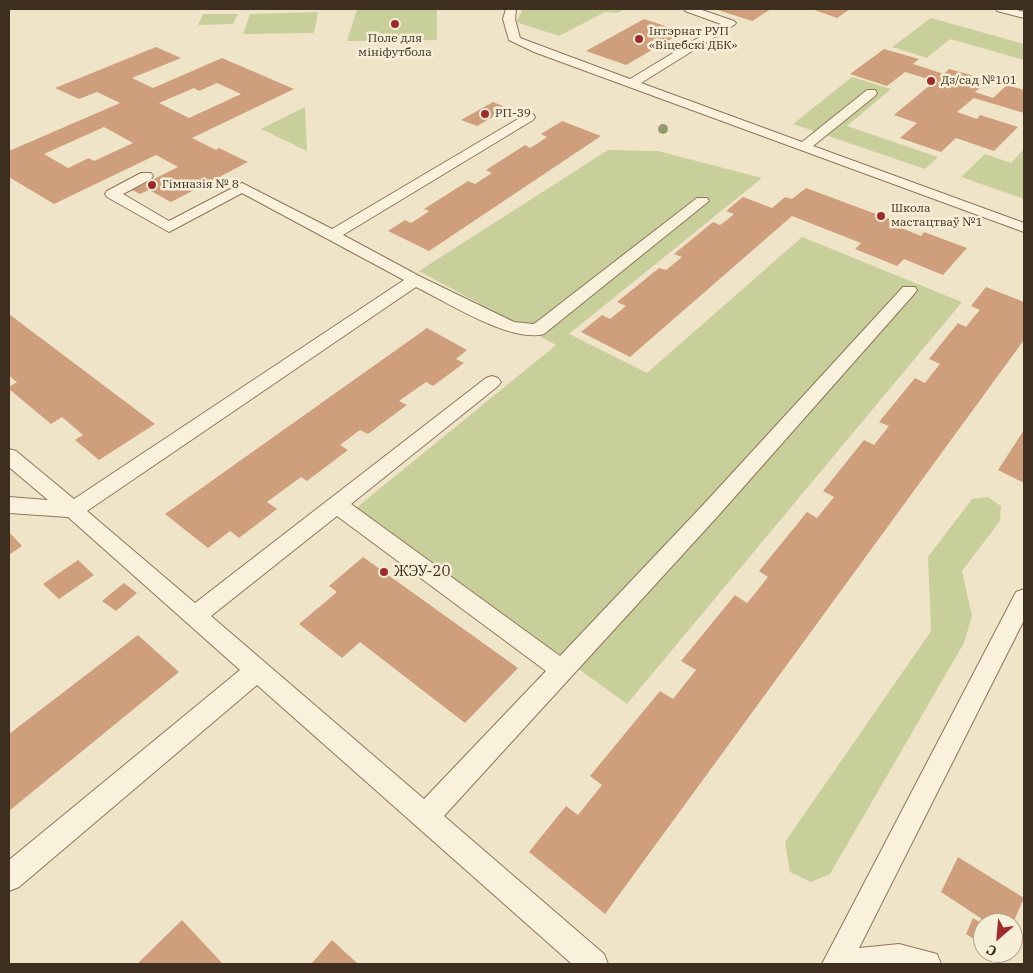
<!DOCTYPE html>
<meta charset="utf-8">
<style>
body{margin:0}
#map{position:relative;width:1033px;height:973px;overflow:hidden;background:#f0e4c8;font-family:"IBM Plex Serif",serif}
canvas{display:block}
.frame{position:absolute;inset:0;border:10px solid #3d2e20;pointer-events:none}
.north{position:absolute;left:973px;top:913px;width:50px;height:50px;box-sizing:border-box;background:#f7eed8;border:1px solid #ada18e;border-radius:50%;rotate:207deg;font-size:14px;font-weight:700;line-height:20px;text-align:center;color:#3d2e20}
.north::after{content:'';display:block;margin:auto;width:18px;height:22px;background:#9e2a2b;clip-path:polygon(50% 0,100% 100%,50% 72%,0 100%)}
</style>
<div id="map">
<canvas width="1033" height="973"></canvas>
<div class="frame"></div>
<div class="north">С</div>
</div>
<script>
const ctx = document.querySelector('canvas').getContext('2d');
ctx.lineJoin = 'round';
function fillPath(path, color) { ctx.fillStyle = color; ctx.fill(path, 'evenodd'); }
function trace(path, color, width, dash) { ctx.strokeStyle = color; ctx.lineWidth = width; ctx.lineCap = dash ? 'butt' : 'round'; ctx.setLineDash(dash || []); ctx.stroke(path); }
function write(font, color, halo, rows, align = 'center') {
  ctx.font = font + ' "IBM Plex Serif",serif'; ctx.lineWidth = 5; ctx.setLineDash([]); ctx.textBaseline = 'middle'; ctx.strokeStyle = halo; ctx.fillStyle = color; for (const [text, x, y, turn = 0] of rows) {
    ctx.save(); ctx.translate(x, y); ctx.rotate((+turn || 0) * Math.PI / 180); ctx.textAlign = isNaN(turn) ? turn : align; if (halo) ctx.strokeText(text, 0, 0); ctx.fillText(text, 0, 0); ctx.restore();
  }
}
fillPath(new Path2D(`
 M357 9H437V40L347 41Z
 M523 9H625L617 13 605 12 559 36 516 22Z
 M318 12 314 33 243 34 250 14Z
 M203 14H238L233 24 198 25Z
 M931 18 1024 44V60L950 39 927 58 892 47Z
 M852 77 891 89 847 126 938 157 925 169 793 124Z
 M305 107 307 151 261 129Z
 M1024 149V199L961 177 985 154 1011 163Z
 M608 150 658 151 762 178 569 334 647 373 802 237 962 302 627 704 356 508 556 345 419 271Z
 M988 497 1001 506 1000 521 962 571 972 616 964 643 830 874 811 882 790 872 785 842 931 631 928 557 972 499Z`), '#c9cf9b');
fillPath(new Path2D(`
 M715 9H771L752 21Z
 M812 9H850L837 18Z
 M644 19 683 32 626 65 586 51Z
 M156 47 181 58 132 78 153 88 222 58 294 89 192 138 216 150 219 148 248 162 171 202 149 190 140 194 132 190 178 167 156 155 54 204 9 177V151L120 103 97 92 79 99 55 88ZM217 83 241 94 189 118 159 103 194 88 199 91ZM104 127 133 143 94 161 89 158 68 168 44 154Z
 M884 49 919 59 913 64 944 74 949 69 989 80 975 92 993 98 1007 85 1024 90V113L974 98 957 112 977 119 980 115 1018 127 994 151 956 138 941 152 900 138 917 123 894 115 935 81 905 72 887 86 850 74Z
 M493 102 508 108 477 126 461 120Z
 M562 121 601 136 429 251 388 231 405 220 411 223 419 218 429 211 424 209 468 181 475 184 492 173 486 170 525 145 530 148 538 143 547 137 541 134Z
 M806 188 892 220 889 223 921 236 924 232 967 248 943 275 904 259 897 266 855 249 861 243 792 216 630 357 581 332 602 315 610 319 626 306 617 302 659 268 666 270 682 257 674 254 713 222 720 225 727 220 734 214 726 211 743 197 772 208 785 197 792 199Z
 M986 287 1024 302V340L605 914 529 852 566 806 578 815 602 785 590 776 660 691 673 699 684 685 696 670 681 661 735 595 747 603 757 591 768 577 759 571 807 512 817 518 834 497 823 491 864 440 874 445 889 426 879 422 915 378 925 383 932 374 940 364 929 359 958 323 966 327 973 318 980 310 971 306Z
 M9 314 155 424 99 460 75 440 83 435 62 417 51 424 9 389V387L17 382 9 376Z
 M427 328 467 350 456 359 464 363 433 386 426 382 399 401 407 405 368 434 360 430 340 445 348 450 307 481 301 477 267 502 277 509 239 538 230 531 208 548 165 514Z
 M1024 430V483L998 470Z
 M9 532 22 546 9 555Z
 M363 557 518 668 465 723 360 642 342 658 299 624 337 592 329 586Z
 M78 560 94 575 59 599 43 584Z
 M124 583 137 593 116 611 102 601Z
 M138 635 179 672 9 811V734Z
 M958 857 1024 898 1013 923H988L941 892Z
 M973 918 983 924V945L966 934Z
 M182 920 223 964H137Z
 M332 940 358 964H311Z`), '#cf9f7d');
const service = new Path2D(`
 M506 9H516L515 19 520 38 630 79 721 24 685 11 684 9H699L734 21 736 23 734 25 641 83 802 142 867 90H875L877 93 875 96 813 146 1024 223V232L534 52 509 40 503 19Z
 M996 9H1013L1024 12V18L997 11Z
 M528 113 533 114 535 117 533 120 343 235 421 277 514 322 534 324 697 198H707L709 201 544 334C510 343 447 302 416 287L87 511 195 603 486 378 492 376 498 378 501 382 498 386 351 504 560 656 703 505 903 287H915L917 290 915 293 717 517 444 816 604 954 608 964H572L257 685 19 887 9 891V860L240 670 68 517 9 513V497L48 500 9 467V449L16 451 74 499 404 280 242 193 169 232 107 197 105 194 107 191 141 173H151L153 176 151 179 123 194 169 221 242 183 332 229ZM337 516 546 671 424 799 211 616Z
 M1024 589V620L859 948 899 944 937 954 941 964H822L1016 592Z`);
trace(service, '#8d765c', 2);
fillPath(service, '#faf1dc');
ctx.fillStyle = '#96986f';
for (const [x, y] of [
 [663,129]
]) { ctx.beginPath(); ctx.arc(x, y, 5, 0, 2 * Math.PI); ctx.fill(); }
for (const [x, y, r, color] of [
 [395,24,5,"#9e2a2b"],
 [639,39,5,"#9e2a2b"],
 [931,81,5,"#9e2a2b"],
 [485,114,5,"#9e2a2b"],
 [152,185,5,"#9e2a2b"],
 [881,216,5,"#9e2a2b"],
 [384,572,5,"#9e2a2b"]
]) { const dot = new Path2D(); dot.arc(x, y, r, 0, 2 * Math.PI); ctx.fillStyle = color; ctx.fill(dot); trace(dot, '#f7eed8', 2); }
write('12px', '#3d2e20', '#f7eed8', [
 ["Інтэрнат РУП",649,32],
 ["«Віцебскі ДБК»",649,46],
 ["Поле для",395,39,"center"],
 ["мініфутбола",395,53,"center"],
 ["Дз/сад №101",941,81],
 ["РП-39",495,114],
 ["Гімназія № 8",162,185],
 ["Школа",891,209],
 ["мастацтваў №1",891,223]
], 'left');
write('15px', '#3d2e20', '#f7eed8', [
 ["ЖЭУ-20",394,572]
], 'left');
</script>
